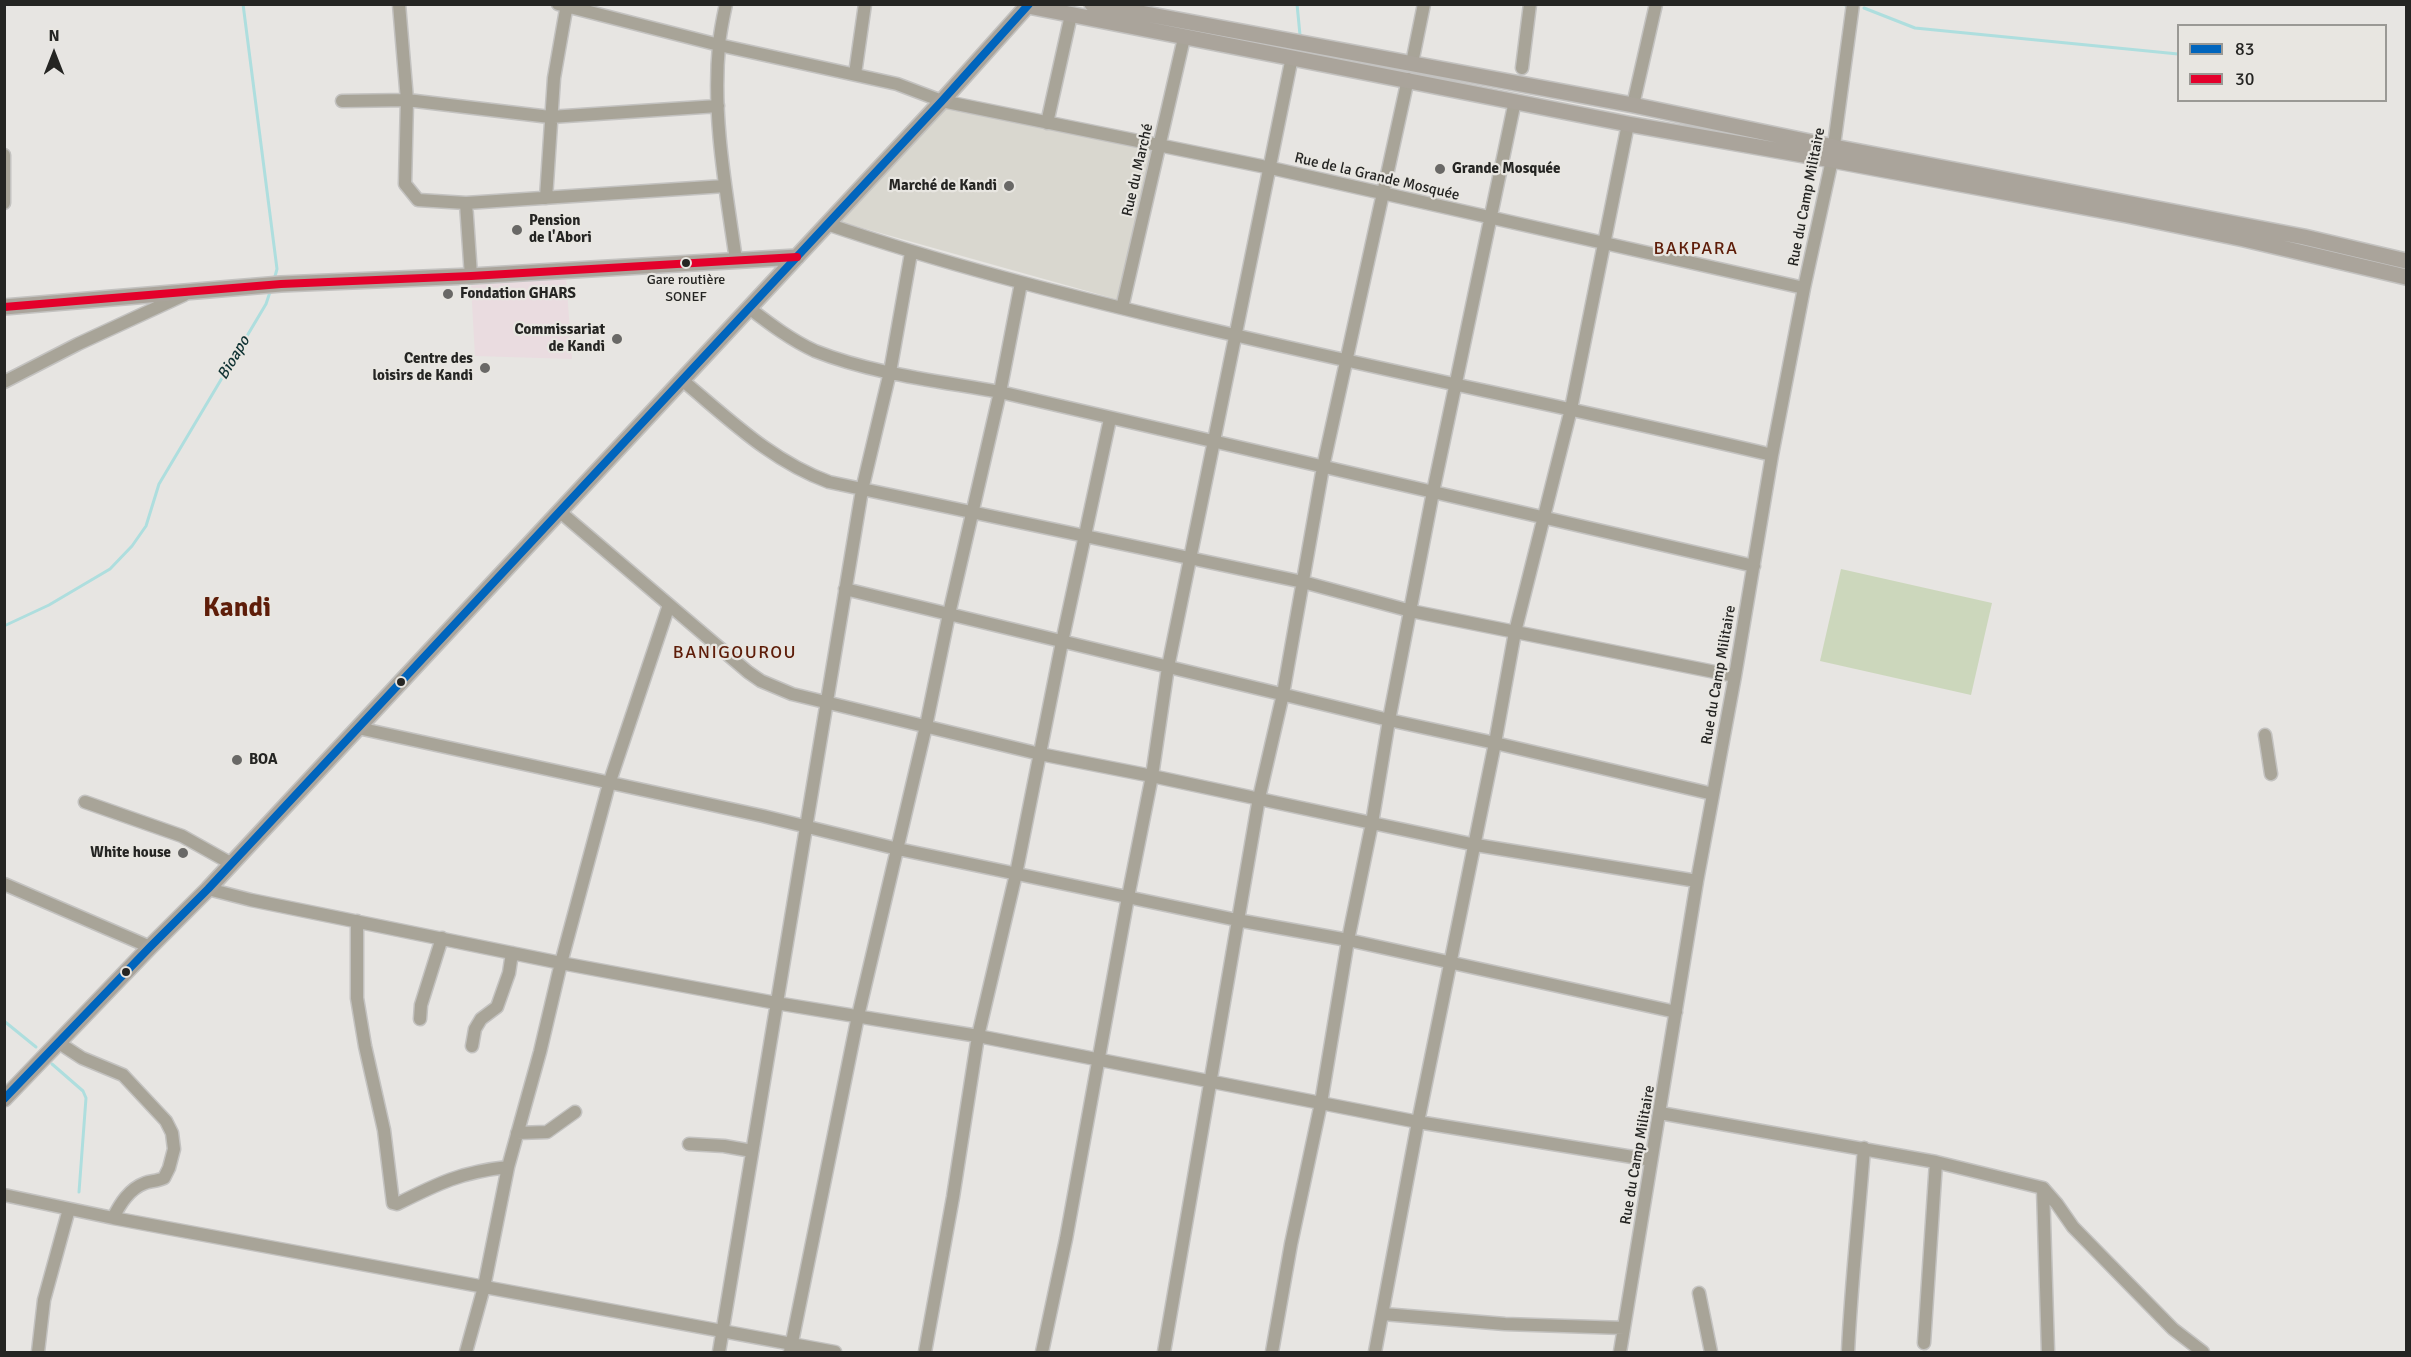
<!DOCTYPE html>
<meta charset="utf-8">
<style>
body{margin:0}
#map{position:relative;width:2411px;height:1357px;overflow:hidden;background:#e7e5e2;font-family:Signika,sans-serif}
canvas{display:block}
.frame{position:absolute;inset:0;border:6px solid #252523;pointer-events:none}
.legend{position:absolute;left:2177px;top:24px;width:210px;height:78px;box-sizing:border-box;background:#e8e6e1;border:2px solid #9a9995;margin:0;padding:8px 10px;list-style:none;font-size:18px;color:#252523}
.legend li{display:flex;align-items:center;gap:12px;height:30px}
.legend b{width:30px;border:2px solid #9a9995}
.north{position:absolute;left:24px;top:24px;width:60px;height:60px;-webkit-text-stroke:4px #e8e6e1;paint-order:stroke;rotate:0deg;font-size:16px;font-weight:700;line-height:24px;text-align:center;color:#252523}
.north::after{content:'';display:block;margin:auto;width:21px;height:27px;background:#252523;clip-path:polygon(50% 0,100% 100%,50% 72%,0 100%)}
</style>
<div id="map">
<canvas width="2411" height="1357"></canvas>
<div class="frame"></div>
<ul class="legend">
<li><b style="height:8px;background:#0065bd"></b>83</li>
<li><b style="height:8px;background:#e4002b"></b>30</li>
</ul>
<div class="north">N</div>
</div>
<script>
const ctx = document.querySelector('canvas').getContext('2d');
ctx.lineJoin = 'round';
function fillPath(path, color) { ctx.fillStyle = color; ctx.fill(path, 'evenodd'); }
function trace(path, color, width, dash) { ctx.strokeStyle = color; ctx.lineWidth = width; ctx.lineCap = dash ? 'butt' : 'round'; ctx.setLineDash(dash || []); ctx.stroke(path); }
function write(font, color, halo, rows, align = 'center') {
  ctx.font = font + ' Signika,sans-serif'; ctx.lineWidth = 4.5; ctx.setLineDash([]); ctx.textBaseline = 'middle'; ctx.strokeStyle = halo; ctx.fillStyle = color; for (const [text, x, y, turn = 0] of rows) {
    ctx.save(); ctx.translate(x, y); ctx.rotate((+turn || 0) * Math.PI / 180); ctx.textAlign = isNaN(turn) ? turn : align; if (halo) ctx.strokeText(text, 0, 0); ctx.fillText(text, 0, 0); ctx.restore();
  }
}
fillPath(new Path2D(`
 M945 107 1152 150 1119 300 841 222Z`), '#d9d7cf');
fillPath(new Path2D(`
 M566 277 572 359 475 356 471 285Z`), '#eadce0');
fillPath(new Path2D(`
 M1841 569 1992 603 1971 695 1820 661Z`), '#ccd7bc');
trace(new Path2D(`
 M243 4 277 269 274 280
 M1297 4 1300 35
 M1702 4H1780
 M1845 4V5
 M1864 8 1915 28 2178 54
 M4 626 49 605 110 569 132 546 146 526 159 484 266 304 271 289
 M4 1021 36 1047
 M52 1064 83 1091 86 1098 79 1192`), '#aedede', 3);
const minor = new Path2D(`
 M399 4 407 100 405 184 418 200 466 203 725 186
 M558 4 719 45 897 84 942 101 1271 168 1804 288
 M726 4C723 18 720 32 719 45 712 117 726 190 736 260
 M1412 63 1424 4
 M1522 68 1530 4
 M855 74 865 4
 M342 101 407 100 550 117 718 106
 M1633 105 1656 4
 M1047 123 1071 15
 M4 155V203
 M546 198 554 78 567 4
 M466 203 471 276
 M827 224C941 263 1058 293 1175 321 1374 369 1573 408 1772 455
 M749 308C770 324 791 340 815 351 873 374 939 381 1000 392L1754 566
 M1122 308 1184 38
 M682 380C729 419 771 461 829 482L1303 582 1411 611 1735 676
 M4 382 78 344 184 295
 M559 511 748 672 761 681 792 694 1040 754 1152 776 1372 823 1476 845 1697 881
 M845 589 1389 720 1495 743 1713 794
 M358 728 763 816 898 849 1237 920 1348 940 1676 1012
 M2265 735 2271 774
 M85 802 182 836 232 864
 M4 884 150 947
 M208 889 251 900 561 963 776 1003 978 1036 1418 1122 1651 1160
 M357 921V998L365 1046 384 1130 393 1203 397 1204C439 1183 461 1172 508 1167
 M420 1019 421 1005 442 938
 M59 1043 82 1058 123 1075 166 1121 172 1133 174 1149 169 1168 164 1178C158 1181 151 1181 145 1183 129 1189 120 1204 113 1218
 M472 1046 475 1029 481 1019 497 1007 509 973 512 953
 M1660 1113 1936 1162 2043 1188 2048 1352
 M517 1133 547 1132 575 1112
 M689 1144 724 1146 752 1151
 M2043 1188 2057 1204 2073 1227 2173 1329 2203 1352
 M4 1195 113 1218 835 1352
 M1699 1293 1711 1352
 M1383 1314 1505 1324 1624 1328
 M1924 1343 1936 1162
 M38 1352 44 1300 69 1209
 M466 1352 484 1287 508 1167 540 1052 561 963 609 784 669 605
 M719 1352 862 490 890 372 911 253
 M790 1352 858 1016 926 726 949 614 1000 392 1021 283
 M925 1352 953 1197 978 1036 1016 874 1062 642 1110 419
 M1042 1352 1066 1239 1128 897 1152 776 1168 667 1292 57
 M1164 1352 1259 798 1283 694 1323 467 1408 79
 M1272 1352 1291 1244 1321 1103 1348 940 1372 823 1389 720 1433 492 1515 101
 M1375 1352 1418 1122 1495 743 1515 632 1571 409 1628 124
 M1620 1352 1697 881 1735 676 1772 455 1804 288 1832 160 1853 4
 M1848 1352C1851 1284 1859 1216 1864 1148`);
const major = new Path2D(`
 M1092 4 1633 105 1834 147 2304 237 2406 261
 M1028 6 1628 124 1832 160 2127 215 2244 239 2406 277
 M4 307 281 284 471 276 797 257
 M4 1099 150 947 208 889 942 101 1029 4`);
trace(minor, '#c3c2c0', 15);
trace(major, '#c3c2c0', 18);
trace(minor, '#a8a498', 12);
trace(major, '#aaa49b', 15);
trace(new Path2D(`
 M4 1099 150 947 208 889 942 101 1029 4`), '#0065bd', 8);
trace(new Path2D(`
 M4 307 281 284 471 276 797 257`), '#e4002b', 8);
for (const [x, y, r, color] of [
 [1440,169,6,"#696866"],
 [1009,186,6,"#696866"],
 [517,230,6,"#696866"],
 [686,263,5,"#252523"],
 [448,294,6,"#696866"],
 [617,339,6,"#696866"],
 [485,368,6,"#696866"],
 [401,682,5,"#252523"],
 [237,760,6,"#696866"],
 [183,853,6,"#696866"],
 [126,972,5,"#252523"]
]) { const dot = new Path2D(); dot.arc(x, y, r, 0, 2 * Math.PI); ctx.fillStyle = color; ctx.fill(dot); trace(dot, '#e8e6e1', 2); }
write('14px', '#252523', '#e8e6e1', [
 ["Gare routière",686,280],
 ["SONEF",686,297]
]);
write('bold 15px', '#252523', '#e8e6e1', [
 ["Grande Mosquée",1452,169],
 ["Marché de Kandi",997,186,"right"],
 ["Pension",529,221],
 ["de l'Abori",529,238],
 ["Fondation GHARS",460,294],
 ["Commissariat",605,330,"right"],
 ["de Kandi",605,347,"right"],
 ["Centre des",473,359,"right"],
 ["loisirs de Kandi",473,376,"right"],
 ["BOA",249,760],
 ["White house",171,853,"right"]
], 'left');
write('15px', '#252523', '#e8e6e1', [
 ["Rue du Marché",1138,170,-77],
 ["Rue de la Grande Mosquée",1377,177,13],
 ["Rue du Camp Militaire",1807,197,-79],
 ["Rue du Camp Militaire",1719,675,-80],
 ["Rue du Camp Militaire",1638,1155,-80]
]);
write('italic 16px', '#0e3132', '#e8e6e1', [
 ["Bioapo",234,358,-59]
]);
ctx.letterSpacing = '1.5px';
write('18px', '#5e1d09', '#e8e6e1', [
 ["BAKPARA",1696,249],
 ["BANIGOUROU",735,653]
]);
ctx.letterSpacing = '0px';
write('bold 27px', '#5e1d09', '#e8e6e1', [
 ["Kandi",237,609]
]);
</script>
